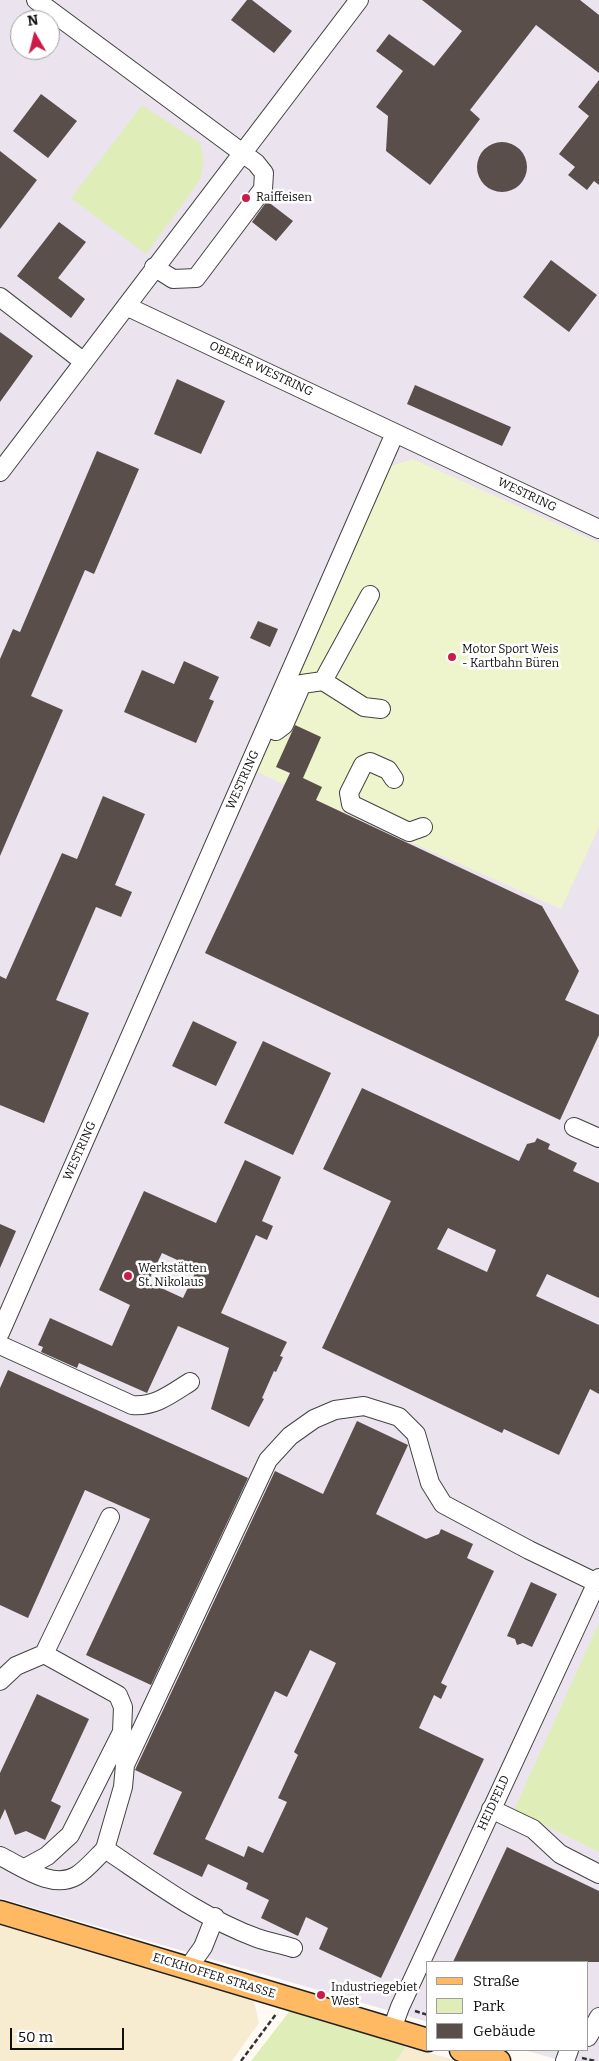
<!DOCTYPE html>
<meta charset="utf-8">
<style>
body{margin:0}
#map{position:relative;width:599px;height:2061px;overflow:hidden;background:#fffaf3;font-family:Bitter,serif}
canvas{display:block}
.legend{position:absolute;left:426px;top:1961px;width:162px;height:90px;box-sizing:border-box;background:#fff;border:1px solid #9f9f9f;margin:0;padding:6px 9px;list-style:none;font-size:15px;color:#101010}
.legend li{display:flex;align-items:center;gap:10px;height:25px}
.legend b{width:25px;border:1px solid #9f9f9f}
.north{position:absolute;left:10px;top:10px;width:50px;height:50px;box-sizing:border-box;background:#fff;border:1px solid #9f9f9f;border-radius:50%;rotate:352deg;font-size:14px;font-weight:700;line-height:20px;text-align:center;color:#101010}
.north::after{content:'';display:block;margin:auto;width:18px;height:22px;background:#cd1b48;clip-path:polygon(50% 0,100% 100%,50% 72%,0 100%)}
.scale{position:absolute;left:10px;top:2028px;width:114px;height:22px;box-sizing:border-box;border:2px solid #101010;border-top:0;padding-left:6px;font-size:15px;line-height:18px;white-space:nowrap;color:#101010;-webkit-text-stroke:4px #fff;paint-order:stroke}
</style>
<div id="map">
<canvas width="599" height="2061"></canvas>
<ul class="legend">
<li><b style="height:6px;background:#ffb963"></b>Straße</li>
<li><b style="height:14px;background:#dfeeb8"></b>Park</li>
<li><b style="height:14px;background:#5a4e4b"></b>Gebäude</li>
</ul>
<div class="north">N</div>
<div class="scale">50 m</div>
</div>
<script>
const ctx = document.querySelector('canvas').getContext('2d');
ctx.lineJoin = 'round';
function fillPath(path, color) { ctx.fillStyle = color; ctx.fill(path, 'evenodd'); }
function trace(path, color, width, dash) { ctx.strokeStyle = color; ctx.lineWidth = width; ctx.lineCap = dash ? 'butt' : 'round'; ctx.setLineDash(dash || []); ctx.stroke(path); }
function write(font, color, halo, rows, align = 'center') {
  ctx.font = font + ' Bitter,serif'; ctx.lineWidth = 5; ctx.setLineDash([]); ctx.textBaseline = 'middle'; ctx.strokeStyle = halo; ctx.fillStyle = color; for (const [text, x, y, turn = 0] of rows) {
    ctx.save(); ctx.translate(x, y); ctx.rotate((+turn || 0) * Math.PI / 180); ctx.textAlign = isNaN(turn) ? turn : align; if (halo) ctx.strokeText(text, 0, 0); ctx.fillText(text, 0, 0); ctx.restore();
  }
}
fillPath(new Path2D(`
 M0 0H599V2061H563L524 2050H588V1962H428V2022L0 1898ZM20 20H50V50H20Z`), '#ebe4ef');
fillPath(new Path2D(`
 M0 1925 254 2001 259 2023 232 2061H0Z
 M406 2047 459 2061H396Z`), '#f8ecd0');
fillPath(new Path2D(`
 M142 105 200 143C204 158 205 168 198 183L146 254 71 198Z
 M599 1623V1852L514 1810Z
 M297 2010 406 2047 396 2061H251L289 2012Z`), '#dfeeb8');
fillPath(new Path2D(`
 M413 459 599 543V827L561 909 316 800 254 770 391 466Z`), '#eef4cb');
fillPath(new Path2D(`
 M247 0H252L292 31 274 53 231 20Z
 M422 0H580L599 15V73L536 25 470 110 480 119 430 185 386 151 388 116 376 107 403 71 376 51 389 34 434 66 462 31Z
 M599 80V185L594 181 587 190 568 175 575 167 559 154 589 116 578 107Z
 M41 94 77 121 48 158 13 131Z
 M477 167a25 25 0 1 1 50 0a25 25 0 1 1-50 0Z
 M0 151 37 180 0 229Z
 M267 201 293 221 276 241 252 222Z
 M59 222 86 242 58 278 85 299 71 318 17 276Z
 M551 260 597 295 569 332 523 297Z
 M0 332 33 356 0 402Z
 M177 379 225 401 201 454 154 434Z
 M415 385 511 427 502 446 407 404Z
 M97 451 139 469 94 574 85 570 31 696 63 710 0 856V659L13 629 20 632Z
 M258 621 278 629 270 647 250 638Z
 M184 661 219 677 209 699 214 701 196 743 124 712 142 670 174 684Z
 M295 725 321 737 303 778 322 787 316 800 542 906 579 971 565 1000 599 1015V1035L560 1120 205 953 290 773 276 767Z
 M103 796 145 814 115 885 132 892 121 917 96 907 56 1000 89 1013 44 1123 0 1105V976L6 979 62 853 77 859Z
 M193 1021 237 1042 216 1086 172 1066Z
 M263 1041 331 1073 293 1155 224 1123Z
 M362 1088 519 1161 527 1144 535 1142 537 1138 550 1144 548 1149 577 1163 573 1171 599 1183V1298L547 1274 536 1296 599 1325V1394L590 1389 559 1455 504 1429 502 1433 322 1348 391 1201 323 1169ZM448 1228 496 1250 487 1272 437 1249Z
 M245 1160 281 1177 262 1221 273 1226 267 1240 256 1235 221 1313 287 1342 280 1356 283 1357 276 1372 274 1371 262 1398 264 1399 249 1427 211 1409 229 1348 178 1326 147 1393 79 1363 77 1368 41 1352 43 1347 38 1345 50 1318 112 1346 130 1305 99 1290 144 1191 216 1223ZM162 1253 197 1269 183 1298 148 1282Z
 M0 1224 16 1231 0 1268Z
 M8 1370 248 1478 151 1685 86 1655 150 1519 85 1490 28 1618 0 1605V1388Z
 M357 1421 408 1445 376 1514 426 1539 439 1534 441 1529 473 1544 467 1558 494 1571 441 1683 447 1686 441 1699 434 1695 419 1728 484 1759 381 1978 319 1949 328 1928 306 1917 298 1936 261 1918 269 1900 246 1889 248 1883 208 1864 202 1877 153 1854 182 1792 135 1770 275 1471 323 1494ZM310 1650 336 1663 294 1752 298 1755 278 1798 287 1802 263 1853 248 1846 244 1857 205 1839 275 1691 287 1697Z
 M531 1582 557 1594 532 1647 523 1643 517 1645 515 1639 507 1636Z
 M37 1694 89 1719 51 1801 61 1806 45 1840 26 1831 15 1835 5 1809 0 1820V1773Z
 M507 1847 599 1891V1962H453Z`), '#5a4e4b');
const minor = new Path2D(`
 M36 0 256 163 264 173 263 189 196 278 173 279 154 267
 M0 297 84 362
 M126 306 395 433
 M0 472 359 0
 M323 681 370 595
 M267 727 276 731 284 725 302 684 323 681 364 707 381 709
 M394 779 388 770 370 762 363 765 349 793 351 804 409 832 423 827
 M574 1127 599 1138
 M0 1333 395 433 599 529
 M0 1345 132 1405C155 1407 171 1394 190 1382
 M44 1654 110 1517
 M0 1681 16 1666 44 1654 118 1695 123 1707 122 1732 70 1835 47 1856 25 1868
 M491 1809 533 1829 560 1854 599 1874
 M105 1849 123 1787 125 1765 268 1460 290 1436 314 1419 335 1410 364 1406 399 1417 416 1434 430 1483 443 1504 529 1550 597 1583
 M0 1856C21 1866 52 1890 76 1876 86 1870 96 1858 105 1849 153 1881 202 1918 257 1938 268 1942 281 1944 293 1948
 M188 1968 203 1947 215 1917
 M392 2029 400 2007 599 1578
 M588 2037 599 2017
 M565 2061 569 2050`);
const major = new Path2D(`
 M0 1912 428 2040
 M461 2050 499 2061`);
trace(minor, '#434343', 20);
trace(major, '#212121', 25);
trace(new Path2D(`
 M415 2011 428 2015
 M582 2058 595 2061
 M241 2061 276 2014`), '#323232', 2.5, [5, 2.5]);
trace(minor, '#fff', 18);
trace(major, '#ffb963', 22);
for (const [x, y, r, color] of [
 [246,198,5,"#cd1b48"],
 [452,657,5,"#cd1b48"],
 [128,1276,5,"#cd1b48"],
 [321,1995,5,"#cd1b48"]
]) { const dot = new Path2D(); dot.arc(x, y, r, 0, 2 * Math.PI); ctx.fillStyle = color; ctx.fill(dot); trace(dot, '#fff', 2); }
write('12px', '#101010', '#fff', [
 ["Raiffeisen",256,198],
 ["Motor Sport Weis",462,650],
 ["- Kartbahn Büren",462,664],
 ["Werkstätten",138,1269],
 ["St. Nikolaus",138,1283],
 ["Industriegebiet",331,1988],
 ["West",331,2002]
], 'left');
write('12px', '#101010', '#fff', [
 ["OBERER WESTRING",261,369,25],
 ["WESTRING",527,495,25],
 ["WESTRING",243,780,-66],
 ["WESTRING",80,1151,-66],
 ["HEIDFELD",494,1803,-65],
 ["EICKHOFFER STRASSE",214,1976,17]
]);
</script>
